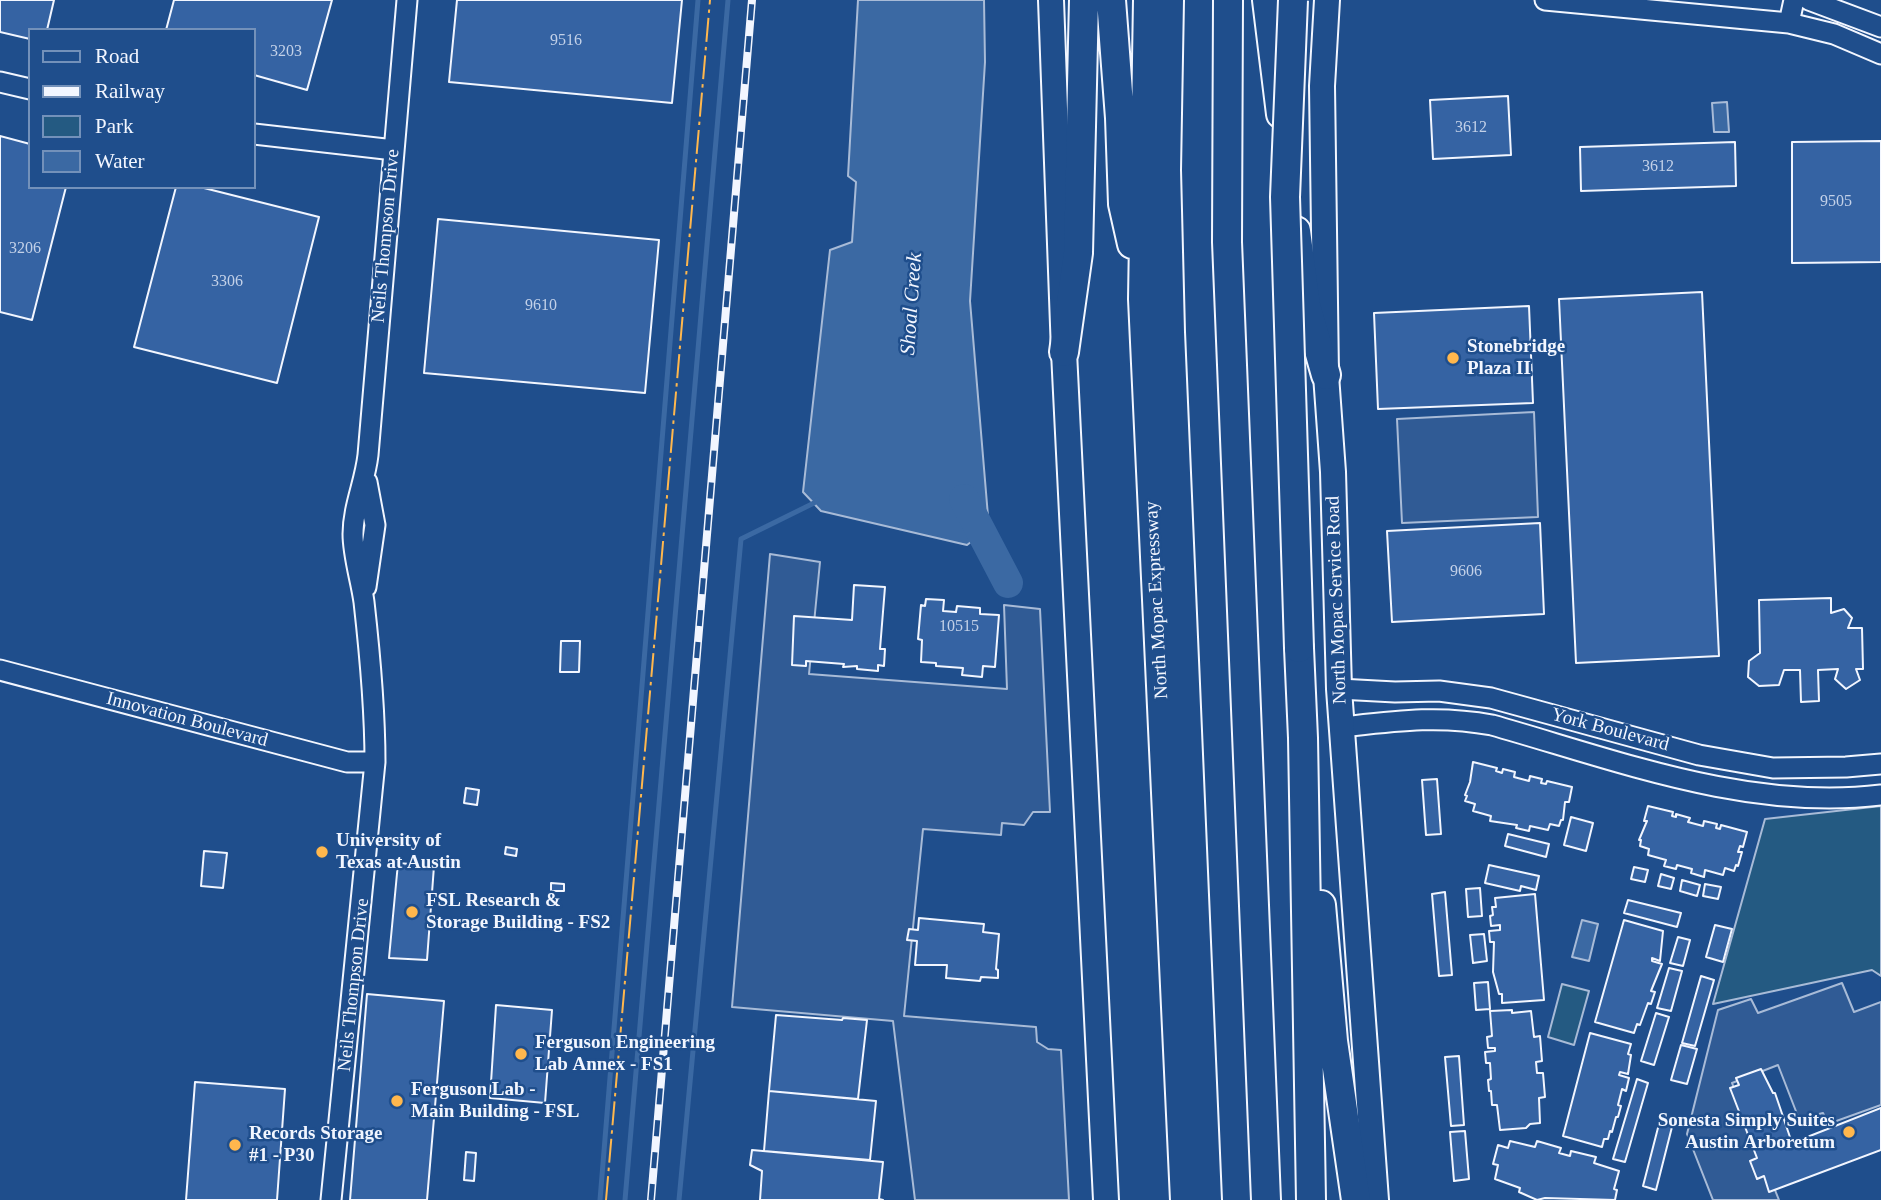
<!DOCTYPE html>
<style>
body{margin:0}
#map{position:relative;width:1881px;height:1200px;overflow:hidden;background:#1f4e8c;font-family:Georgia,serif}
canvas{display:block}
.legend{position:absolute;left:28px;top:28px;width:228px;height:161px;box-sizing:border-box;background:#1f4e8c;border:2px solid #7391ba;margin:0;padding:9px 12px;list-style:none;font-size:21px;color:#f2f6ff}
.legend li{display:flex;align-items:center;gap:14px;height:35px}
.legend b{width:35px;border:2px solid #7391ba}
</style>
<div id="map">
<canvas width="1881" height="1200"></canvas>
<ul class="legend">
<li><b style="height:9px;background:#1f4e8c"></b>Road</li>
<li><b style="height:9px;background:#f2f6ff"></b>Railway</li>
<li><b style="height:19px;background:#245a82"></b>Park</li>
<li><b style="height:19px;background:#3b69a3"></b>Water</li>
</ul>
</div>
<script>
const ctx = document.querySelector('canvas').getContext('2d');
ctx.lineJoin = 'round';
function fillPath(path, color) { ctx.fillStyle = color; ctx.fill(path, 'evenodd'); }
function trace(path, color, width, dash) { ctx.strokeStyle = color; ctx.lineWidth = width; ctx.lineCap = dash ? 'butt' : 'round'; ctx.setLineDash(dash || []); ctx.stroke(path); }
function write(font, color, halo, rows, align = 'center') {
  ctx.font = font + ' Georgia,serif'; ctx.lineWidth = 5; ctx.setLineDash([]); ctx.textBaseline = 'middle'; ctx.strokeStyle = halo; ctx.fillStyle = color; for (const [text, x, y, turn = 0] of rows) {
    ctx.save(); ctx.translate(x, y); ctx.rotate((+turn || 0) * Math.PI / 180); ctx.textAlign = isNaN(turn) ? turn : align; if (halo) ctx.strokeText(text, 0, 0); ctx.fillText(text, 0, 0); ctx.restore();
  }
}
const green = new Path2D(`
 M1881 806V976L1872 970 1713 1004 1765 819Z
 M1562 984 1589 991 1574 1045 1548 1037Z`);
fillPath(green, '#245a82');
trace(green, '#a8bbd7', 2);
const parking = new Path2D(`
 M1534 412 1538 517 1402 523 1397 419Z
 M770 554 820 562 809 674 1007 689 1004 605 1040 609 1050 812H1033L1024 825 1002 823 1001 835 923 829 904 1016 1036 1027 1037 1042 1048 1049 1061 1050 1069 1200H915L893 1021 732 1007Z
 M1842 983 1854 1012 1881 1002V1105L1828 1124 1823 1113 1799 1119 1778 1065 1732 1083 1779 1200H1713L1687 1134 1718 1010 1751 999 1758 1013Z`);
fillPath(parking, '#305b95');
trace(parking, '#a8bbd7', 2);
const water = new Path2D(`
 M858 0H984L985 62 970 301 989 528 967 545 821 511 803 492 830 250 852 242 856 182 848 176Z
 M1727 102 1729 132H1714L1712 103Z
 M1582 920 1598 924 1589 961 1572 957Z`);
fillPath(water, '#3b69a3');
trace(water, '#a8bbd7', 2);
trace(new Path2D(`
 M600 1200 698 0
 M625 1200 728 0
 M679 1200 741 539 814 503 817 500`), '#3b69a3', 5);
trace(new Path2D(`
 M964 499 1008 583`), '#3b69a3', 30);
const building = new Path2D(`
 M0 0H54L47 30H30V39L0 32Z
 M174 0H332L307 90 254 75V30H166Z
 M457 0H682L672 103 449 82Z
 M1508 96 1511 155 1433 159 1430 100Z
 M0 136 30 144V187H66L32 320 0 312Z
 M1881 141V262L1792 263V142Z
 M1735 142 1736 186 1581 191 1580 147Z
 M176 187H200L319 217 277 383 134 347Z
 M438 219 659 240 645 393 424 373Z
 M1702 292 1719 656 1576 663 1559 299Z
 M1529 306 1533 403 1378 409 1374 313Z
 M1540 523 1544 614 1392 622 1387 531Z
 M854 585 885 587 880 649H885L884 666 878 665V671L857 669V666L843 667 844 664 806 661V666L792 665 794 616 852 620Z
 M1831 598V613L1844 609 1852 618 1848 628H1862L1863 669H1856L1860 680 1846 689 1835 679 1838 669 1818 670 1819 701 1801 702 1800 670H1784L1779 685 1759 686 1748 677 1749 661 1760 653 1759 600Z
 M926 599 944 600 943 611 956 612 957 606 980 608V614L999 615 995 667 983 666 982 677 962 675 963 668 936 666V663L921 662 922 640 918 639 921 605 925 606Z
 M561 641H580L579 672H560Z
 M1473 762 1497 768 1496 771 1502 773 1503 769 1515 772 1514 777 1529 781 1530 776 1542 779 1541 783 1546 784 1547 781 1572 787 1569 802H1565L1563 820H1561L1559 826 1550 824 1548 830 1530 826 1529 831 1516 828 1517 825 1490 821 1491 816 1473 811 1475 804 1465 801 1467 796 1465 795 1470 782Z
 M1437 779 1441 834 1426 835 1422 780Z
 M466 788 479 790 477 805 464 803Z
 M1648 806 1673 812 1672 816 1676 817V814L1690 818 1688 822 1703 826 1704 821 1717 824 1716 828 1720 829 1721 825 1747 832 1743 847 1740 846 1738 852H1742L1738 866 1736 865 1734 871 1725 868 1723 875 1705 870 1704 877 1691 873 1692 869 1677 865 1676 869 1664 866 1666 860 1648 855 1649 849 1640 846 1641 840H1639L1647 821H1644Z
 M1571 817 1593 823 1586 851 1564 845Z
 M1508 834 1549 844 1546 857 1505 846Z
 M506 847 517 849 516 856 505 854Z
 M204 851 227 853 223 888 201 886Z
 M398 863 434 866 427 960 389 958Z
 M1489 865 1539 876 1536 890 1521 886 1520 891 1485 883Z
 M1634 867 1648 870 1645 882 1631 879Z
 M1661 874 1674 878 1671 889 1658 886Z
 M1682 880 1700 885 1697 896 1680 891Z
 M551 883 564 884V891H551Z
 M1705 884 1721 887 1718 899 1703 896Z
 M1480 888 1482 916 1468 917 1466 889Z
 M1445 892 1452 975 1439 976 1432 894Z
 M1535 894 1544 1000 1502 1003V994H1499L1493 972 1494 942H1490L1489 931 1500 930V925L1491 926 1490 916 1493 915 1492 907H1496L1495 898Z
 M1628 900 1681 913 1677 927 1624 913Z
 M919 918 984 924 983 932 999 934 996 969 998 970V978L981 977 980 981 946 978 947 965H915L917 941 907 940 909 929 918 930Z
 M1624 920 1663 931 1660 961 1652 958V961L1662 964 1651 991 1655 992 1651 1004 1648 1003 1640 1025 1637 1024 1634 1033 1595 1022Z
 M1715 925 1732 929 1723 962 1706 957Z
 M1484 934 1487 961 1473 963 1470 935Z
 M1678 937 1690 940 1683 966 1670 963Z
 M1669 968 1682 971 1671 1011 1657 1008Z
 M1701 976 1714 980 1695 1046 1682 1043Z
 M1488 982 1490 1009 1476 1010 1474 983Z
 M367 994 444 1001 427 1200H350Z
 M496 1005 552 1010 545 1103 490 1098Z
 M1512 1010V1013L1531 1011 1534 1037 1540 1036 1542 1061 1536 1062 1537 1073H1543L1545 1097 1539 1098 1540 1123 1530 1124 1526 1128 1500 1130 1497 1105H1492L1491 1091H1489L1488 1080 1491 1079 1490 1063H1486L1485 1052 1495 1051V1048H1488L1487 1037 1492 1036 1490 1011Z
 M1656 1013 1669 1017 1654 1065 1641 1061Z
 M776 1015 842 1020 843 1018 867 1020 858 1099 769 1091Z
 M1590 1033 1631 1044 1628 1054 1631 1055 1628 1074 1620 1072 1619 1075 1629 1078 1626 1091 1622 1089 1618 1105 1621 1106 1618 1117H1616L1612 1132 1610 1131 1608 1139H1604L1602 1147 1563 1136Z
 M1681 1045 1697 1049 1687 1084 1671 1080Z
 M1459 1056 1464 1125 1451 1126 1445 1057Z
 M1761 1069 1773 1093H1775L1792 1143 1881 1108V1150L1769 1192 1764 1176 1757 1179 1750 1161 1757 1158 1730 1088 1739 1085 1736 1078Z
 M1637 1079 1648 1083 1625 1162 1613 1159Z
 M195 1082 285 1089 277 1200H186Z
 M769 1091 876 1101 870 1160 764 1151Z
 M1660 1120 1673 1123 1656 1190 1643 1186Z
 M1465 1131 1469 1179 1454 1181 1450 1132Z
 M1510 1141 1535 1147 1537 1141 1561 1148 1559 1153 1570 1156 1571 1151 1596 1157 1594 1163 1619 1171 1614 1189 1617 1190 1615 1200 1545 1198 1537 1200 1519 1192 1520 1188 1495 1179 1498 1165 1493 1164 1498 1145 1508 1148Z
 M752 1150 883 1162 879 1199 883 1200H760L762 1171 750 1165Z
 M466 1152 476 1153 474 1181 464 1180Z`);
fillPath(building, '#3563a3');
trace(building, '#f2f6ff', 2);
const minor = new Path2D(`
 M1545 0 1789 23 1834 34 1881 54
 M1809 0 1881 27
 M1789 23 1794 0
 M0 82 30 89
 M254 134 394 150
 M366 587 375 525 367 482
 M0 670 347 762H375
 M1339 689 1395 692 1439 691 1491 698 1699 755 1773 768 1846 767 1881 764
 M1343 727C1396 721 1439 715 1492 725 1619 761 1748 811 1881 795
 M331 1200 375 762C375 709 370 655 364 602 361 580 353 556 353 534 353 507 365 482 368 455L407 0`);
const major = new Path2D(`
 M1051 0 1064 352 1106 1200
 M1327 0 1322 86 1326 375 1333 472 1339 689 1376 1200`);
const highway = new Path2D(`
 M1111 0 1120 118 1123 204 1132 244
 M1148 0 1143 299 1185 1200
 M1169 0 1166 170 1170 332 1207 1200
 M1228 0 1227 242 1266 1200
 M1267 0 1281 114
 M1296 231 1306 305 1326 375
 M1064 352 1078 253 1084 0
 M1299 648 1303 738 1311 1200
 M1321 905 1333 1041 1356 1200`);
trace(minor, '#f2f6ff', 23);
trace(major, '#f2f6ff', 28);
trace(highway, '#f2f6ff', 32);
trace(minor, '#1f4e8c', 19);
trace(major, '#1f4e8c', 24);
trace(highway, '#1f4e8c', 28);
const rail = new Path2D(`
 M651 1200 752 0`);
trace(rail, '#f2f6ff', 8);
trace(rail, '#1f4e8c', 5, [16]);
const highwayBridge = new Path2D(`
 M1293 0 1285 197 1299 648`);
trace(highwayBridge, '#f2f6ff', 32, []);
trace(highwayBridge, '#1f4e8c', 28);
trace(new Path2D(`
 M606 1200 710 0`), '#ffb74d', 2, [24, 5, 3.5, 5]);
for (const [x, y, r, color] of [
 [1453,358,7,"#ffb74d"],
 [322,852,7,"#ffb74d"],
 [412,912,7,"#ffb74d"],
 [521,1054,7,"#ffb74d"],
 [397,1101,7,"#ffb74d"],
 [1849,1132,7,"#ffb74d"],
 [235,1145,7,"#ffb74d"]
]) { const dot = new Path2D(); dot.arc(x, y, r, 0, 2 * Math.PI); ctx.fillStyle = color; ctx.fill(dot); trace(dot, '#1f4e8c', 2.5); }
write('16px', '#c3d1e8', null, [
 ["9516",566,41],
 ["3203",286,52],
 ["3612",1471,128],
 ["3612",1658,167],
 ["9505",1836,202],
 ["3206",25,249],
 ["3306",227,282],
 ["9610",541,306],
 ["9606",1466,572],
 ["10515",959,627]
]);
write('19px', '#f2f6ff', '#1f4e8c', [
 ["Neils Thompson Drive",386,236,-85],
 ["North Mopac Expressway",1157,600,-93],
 ["North Mopac Service Road",1337,600,-92],
 ["Innovation Boulevard",187,720,15],
 ["York Boulevard",1610,730,15],
 ["Neils Thompson Drive",354,985,-84]
]);
write('bold 19px', '#f2f6ff', '#1f4e8c', [
 ["Stonebridge",1467,347],
 ["Plaza II",1467,369],
 ["University of",336,841],
 ["Texas at Austin",336,863],
 ["FSL Research &",426,901],
 ["Storage Building - FS2",426,923],
 ["Ferguson Engineering",535,1043],
 ["Lab Annex - FS1",535,1065],
 ["Ferguson Lab -",411,1090],
 ["Main Building - FSL",411,1112],
 ["Sonesta Simply Suites",1835,1121,"right"],
 ["Austin Arboretum",1835,1143,"right"],
 ["Records Storage",249,1134],
 ["#1 - P30",249,1156]
], 'left');
write('italic 21px', '#f2f6ff', '#1f4e8c', [
 ["Shoal Creek",912,304,-86]
]);
</script>
